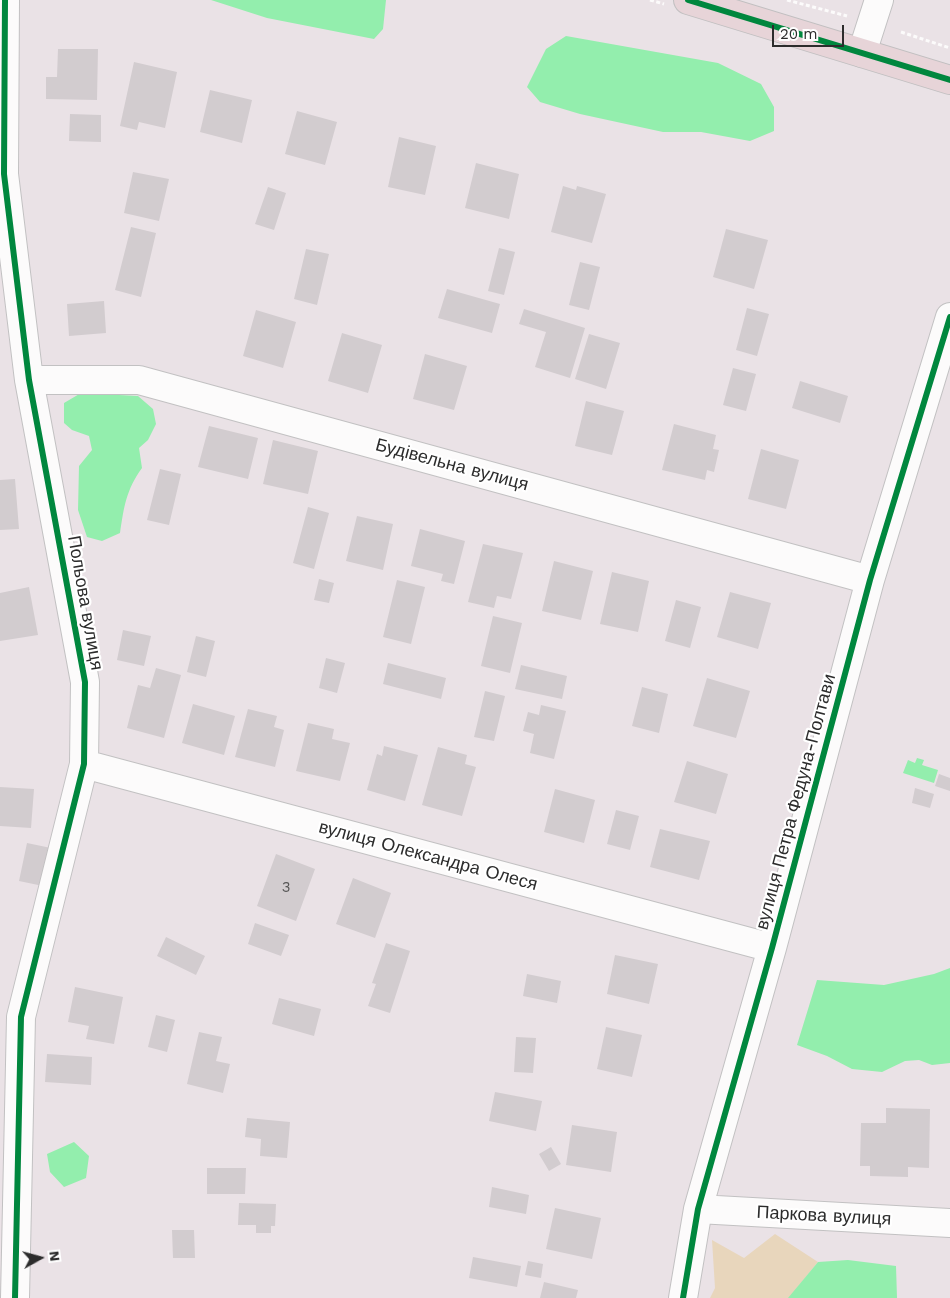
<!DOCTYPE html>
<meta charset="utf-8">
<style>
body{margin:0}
#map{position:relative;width:950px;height:1298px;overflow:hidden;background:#eae2e6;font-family:"Work Sans",sans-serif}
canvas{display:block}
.north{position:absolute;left:15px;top:1233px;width:50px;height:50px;-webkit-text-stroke:4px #fff;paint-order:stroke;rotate:83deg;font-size:14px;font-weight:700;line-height:20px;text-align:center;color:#2c2c2c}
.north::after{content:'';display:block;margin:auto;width:18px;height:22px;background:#2c2c2c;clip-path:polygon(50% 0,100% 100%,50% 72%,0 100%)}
.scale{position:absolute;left:772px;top:25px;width:72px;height:22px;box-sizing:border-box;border:2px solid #2c2c2c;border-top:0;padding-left:6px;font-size:15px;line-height:18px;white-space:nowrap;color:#2c2c2c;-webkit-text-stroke:4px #fff;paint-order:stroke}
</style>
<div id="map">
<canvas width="950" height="1298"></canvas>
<div class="north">N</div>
<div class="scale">20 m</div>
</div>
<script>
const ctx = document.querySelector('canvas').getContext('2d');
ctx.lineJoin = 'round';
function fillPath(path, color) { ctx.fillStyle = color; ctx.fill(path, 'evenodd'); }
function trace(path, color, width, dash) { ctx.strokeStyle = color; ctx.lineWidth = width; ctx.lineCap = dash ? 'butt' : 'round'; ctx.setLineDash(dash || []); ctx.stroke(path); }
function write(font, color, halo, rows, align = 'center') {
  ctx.font = font + ' "Work Sans",sans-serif'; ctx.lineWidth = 4.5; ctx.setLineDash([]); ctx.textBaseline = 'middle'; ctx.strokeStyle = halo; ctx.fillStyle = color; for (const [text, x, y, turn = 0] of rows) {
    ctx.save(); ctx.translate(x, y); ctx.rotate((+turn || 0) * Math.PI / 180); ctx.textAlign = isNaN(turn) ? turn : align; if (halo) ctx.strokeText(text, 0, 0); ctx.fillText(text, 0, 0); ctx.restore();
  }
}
fillPath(new Path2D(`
 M775 1234 818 1262 796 1289 810 1298H710L715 1288 712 1240 744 1258Z`), '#e8d6bc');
fillPath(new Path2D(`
 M211 0H386L383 29 374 39 267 18Z
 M566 36 718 63 761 84 774 107V131L750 141 701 132H663L580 114 540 102 527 87 546 49Z
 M81 393 138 396 153 409 156 424 148 440 139 448 142 468C126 490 124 507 120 533L102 541 87 537 78 510 79 466 92 450 89 436 72 430 64 423V403Z
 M917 758 924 760 922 765 938 770 934 783 903 773 908 760 915 763Z
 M950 968V1063L932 1065 919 1060 905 1061 882 1072 852 1069 827 1056 797 1045 817 980 884 985 934 974Z
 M74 1142 89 1156 86 1178 64 1187 50 1172 47 1154Z
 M848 1260 896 1266 897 1298H788L818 1262Z`), '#93eead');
fillPath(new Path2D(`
 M58 49H98L97 100 46 99V77H57Z
 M134 62 177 72 165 128 139 122 137 130 120 126Z
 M210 90 252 100 242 143 200 132Z
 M297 111 337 122 325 165 285 154Z
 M70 114 101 115V142L69 141Z
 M399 137 436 146 425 195 388 187Z
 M476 163 519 174 509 219 465 208Z
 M133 172 169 179 159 221 124 213Z
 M563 186 576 190 577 186 606 194 592 243 551 232Z
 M268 187 286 193 274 230 255 224Z
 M131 227 156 233 141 297 115 290Z
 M726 229 768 240 754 289 713 277Z
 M499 248 515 252 504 295 488 291Z
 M306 249 329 254 317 305 294 299Z
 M580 262 600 267 589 310 569 305Z
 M447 289 500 304 492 333 438 318Z
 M104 301 106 333 69 336 67 304Z
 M747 308 769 314 757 356 736 350Z
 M524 309 585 328 570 378 535 367 546 332 519 324Z
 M256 310 296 322 283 368 243 356Z
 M342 333 382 345 368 393 328 381Z
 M589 334 620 343 606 389 575 379Z
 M425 354 467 366 454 410 413 399Z
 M733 368 756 374 746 411 723 405Z
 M800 381 848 396 840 423 792 408Z
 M586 401 624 411 612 455 575 446Z
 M674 424 716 435 713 449 719 450 714 472 707 470 705 480 662 470Z
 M209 426 258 438 248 479 198 467Z
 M273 440 318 451 308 494 263 484Z
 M761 449 799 460 786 509 748 499Z
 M160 469 181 474 169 525 147 520Z
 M15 479 19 529 0 530V480Z
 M308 507 329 513 314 569 293 563Z
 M357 516 393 524 383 570 346 561Z
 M420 529 465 541 454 584 441 581 443 574 411 566Z
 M483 544 523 553 511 599 497 596 494 608 468 602Z
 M554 561 593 571 581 620 542 611Z
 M612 572 649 581 638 632 600 624Z
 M319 579 334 583 329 603 314 600Z
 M397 580 425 587 411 644 383 637Z
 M29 587 38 635 0 641V593Z
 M730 592 771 603 758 649 717 637Z
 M676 600 701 607 690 648 665 641Z
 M493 616 522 623 510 673 481 666Z
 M123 630 151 636 144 666 117 660Z
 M196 636 215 641 206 677 187 672Z
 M326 658 345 663 337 693 319 688Z
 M388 663 446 678 441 699 383 684Z
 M521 665 567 676 562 699 515 689Z
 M156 668 181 675 164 738 127 728 138 685 150 688Z
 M707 678 750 691 736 738 693 726Z
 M642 687 668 694 659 733 632 726Z
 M485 691 505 696 494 741 474 737Z
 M193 704 235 716 224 755 182 743Z
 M541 705 566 711 554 759 530 753 534 734 523 731 528 712 539 715Z
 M248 709 277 716 274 727 284 730 275 767 235 757Z
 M308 723 334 729 332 739 350 743 340 781 296 771Z
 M384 746 418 755 405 801 367 790 377 754 382 756Z
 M438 747 467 755 465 764 476 767 462 816 422 805Z
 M687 761 728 774 716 814 674 802Z
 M939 774 950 778V791L935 786Z
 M0 787 34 789 31 828 0 826Z
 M915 788 934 794 930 808 912 803Z
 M555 789 595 800 584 843 544 832Z
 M616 810 639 816 630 850 607 844Z
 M660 829 710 841 699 880 650 867Z
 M27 843 51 848 43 886 19 881Z
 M276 854 315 869 296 921 257 906Z
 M353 878 391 893 375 938 336 924Z
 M255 923 289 935 281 956 248 944Z
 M166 937 205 956 196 975 157 956Z
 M386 943 410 951 390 1013 368 1006 376 984 372 983Z
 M615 955 658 964 649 1004 607 994Z
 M527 974 561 981 557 1003 523 996Z
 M75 987 123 997 114 1044 86 1039 89 1026 68 1022Z
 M279 998 321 1009 314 1036 272 1024Z
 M156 1015 175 1020 167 1052 148 1047Z
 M606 1027 642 1035 632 1077 597 1069Z
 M199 1032 222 1037 216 1061 230 1064 223 1093 187 1084Z
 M516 1037 536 1038 533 1073 514 1072Z
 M47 1054 92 1057 91 1085 45 1082Z
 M495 1092 542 1101 536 1131 489 1121Z
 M886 1108 930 1109 929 1168 908 1167V1177L870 1176V1166H860L861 1123H886Z
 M247 1118 290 1122 287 1158 260 1156 261 1139 245 1137Z
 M572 1125 617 1132 611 1172 566 1165Z
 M551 1147 561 1164 549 1171 539 1154Z
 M207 1168H246L245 1194H207Z
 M492 1187 529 1195 526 1214 489 1207Z
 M239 1203 276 1204 275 1226H271V1233H256V1225H238Z
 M555 1208 601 1218 592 1259 546 1249Z
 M172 1230H194L195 1258H173Z
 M473 1257 521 1266 517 1287 469 1278Z
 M528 1261 543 1264 541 1278 525 1275Z
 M544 1282 578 1290 576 1298H540Z`), '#d2cccf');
const minor = new Path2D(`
 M5 0 4 174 29 380 85 682 84 764 21 1017 15 1298
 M862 53 879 0
 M29 380H139L870 580
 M84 764 772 948
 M698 1209 950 1223
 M683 1298 698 1209 772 948 870 580 950 317`);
const major = new Path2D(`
 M688 0 950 80`);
trace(minor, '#c2c1c2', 30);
trace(major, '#c1bfc0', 30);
trace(new Path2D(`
 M650 0 664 4
 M787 0 847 16
 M901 32 950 48`), '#fcfbfb', 3, [4, 2.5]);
trace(minor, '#fcfbfb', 28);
trace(major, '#e7d4d8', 28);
trace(new Path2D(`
 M5 0 4 174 29 380 85 682 84 764 21 1017 15 1298
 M688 0 950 80
 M683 1298 698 1209 772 948 870 580 950 317`), '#00873e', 6);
write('15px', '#575656', null, [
 ["3",286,888]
]);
write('18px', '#2c2c2c', '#fff', [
 ["Будівельна вулиця",452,465,15],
 ["Польова вулиця",85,603,80],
 ["вулиця Петра Федуна-Полтави",796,802,-75],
 ["вулиця Олександра Олеся",428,856,15],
 ["Паркова вулиця",824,1216,3]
]);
</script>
